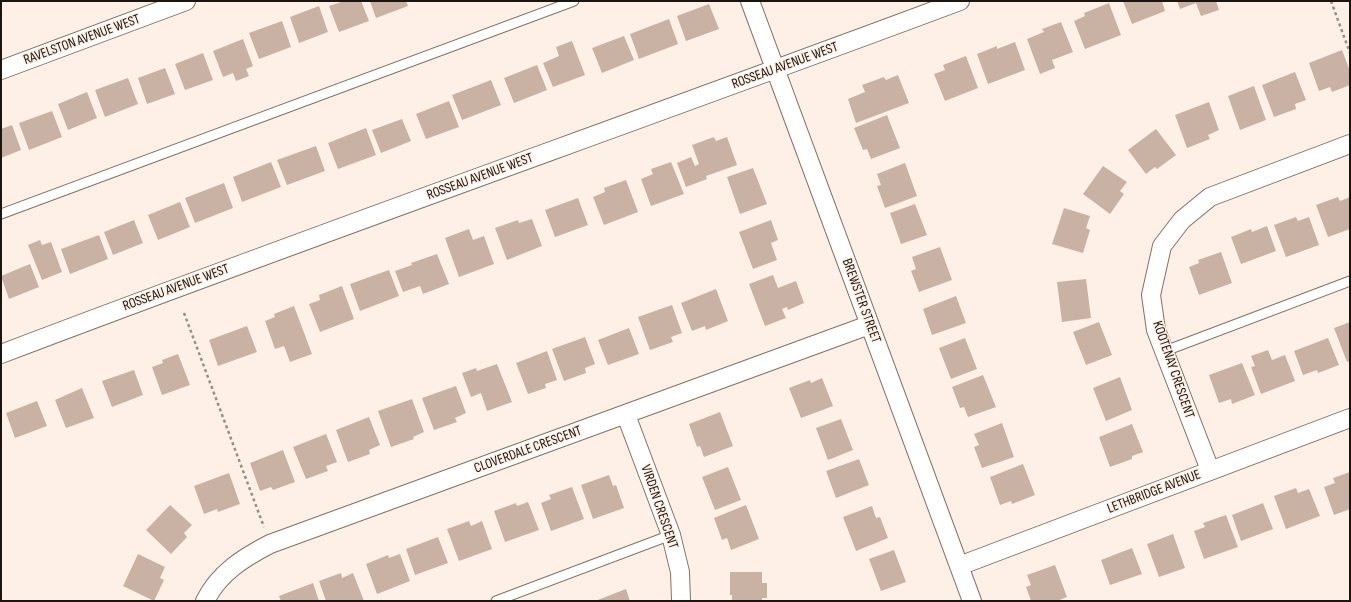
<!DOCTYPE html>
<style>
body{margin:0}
#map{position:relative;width:1351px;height:602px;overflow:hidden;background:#fef0e7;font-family:"Sofia Sans Condensed",sans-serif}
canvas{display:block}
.frame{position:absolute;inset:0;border:2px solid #1c140e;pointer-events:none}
</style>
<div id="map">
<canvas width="1351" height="602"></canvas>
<div class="frame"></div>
</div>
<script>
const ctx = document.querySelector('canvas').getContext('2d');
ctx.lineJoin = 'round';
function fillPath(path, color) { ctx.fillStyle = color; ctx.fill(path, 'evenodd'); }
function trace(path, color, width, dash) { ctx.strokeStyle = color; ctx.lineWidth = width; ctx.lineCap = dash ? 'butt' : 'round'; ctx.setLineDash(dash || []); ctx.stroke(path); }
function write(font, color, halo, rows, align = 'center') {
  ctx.font = font + ' "Sofia Sans Condensed",sans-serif'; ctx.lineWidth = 3; ctx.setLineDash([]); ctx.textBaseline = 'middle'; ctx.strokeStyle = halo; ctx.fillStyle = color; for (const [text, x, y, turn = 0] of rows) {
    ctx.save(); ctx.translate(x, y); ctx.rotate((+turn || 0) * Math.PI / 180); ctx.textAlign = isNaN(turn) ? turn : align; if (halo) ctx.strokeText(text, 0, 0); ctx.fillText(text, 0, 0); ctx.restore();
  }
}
fillPath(new Path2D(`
 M344 1H361L369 21 339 32 329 6Z
 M370 1H406L408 6 376 18Z
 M1123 1H1162L1165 11 1132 24Z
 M1177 1H1216L1219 10 1201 16 1196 3 1180 9Z
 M1109 3 1121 35 1085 49 1074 21 1085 16 1084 13Z
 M709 4 719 29 686 41 677 16Z
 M319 6 328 32 299 43 290 17Z
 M669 19 678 44 639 59 630 34Z
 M282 21 291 47 259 59 249 33Z
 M1061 22 1073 52 1052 60 1055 68 1040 74 1027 39 1044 32 1042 29Z
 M624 36 634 60 602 73 592 48Z
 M243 39 253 66 246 69 249 76 236 81 233 73 223 77 213 51Z
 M572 41 585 75 553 87 543 63 559 56 556 47Z
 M1015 42 1025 70 988 84 977 54 997 46V49Z
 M1342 50 1350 71V85L1332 92 1330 87 1319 91 1309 63Z
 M203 53 213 80 185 90 175 64Z
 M966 56 978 88 945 101 934 74 945 70 943 65Z
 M537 65 547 90 514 103 504 78Z
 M165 68 175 94 147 104 138 78Z
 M1295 72 1306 100 1295 104 1296 109 1274 117 1262 85Z
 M898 75 909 103 856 123 848 99 865 92 862 85 884 77 886 80Z
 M128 78 138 104 105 117 95 90Z
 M491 80 501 105 462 120 452 95Z
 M1254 86 1266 120 1240 130 1228 96Z
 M87 92 97 118 68 130 58 104Z
 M449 101 459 127 426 139 416 114Z
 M1209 102 1219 130 1208 135 1210 139 1187 148 1175 115Z
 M52 111 62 137 29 150 19 123Z
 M887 115 900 148 871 159 867 149 863 150 854 128Z
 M402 119 411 141 381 153 372 130Z
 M12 125 21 150 1 158V129Z
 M366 128 376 155 338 169 328 143Z
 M1156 129 1176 155 1157 169 1155 167 1146 174 1128 150Z
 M714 137 716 141 727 137 737 165 706 176 707 179 686 187 677 163 691 157 695 166 699 164 692 145Z
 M316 146 325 171 287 185 277 160Z
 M271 162 281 187 242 202 233 177Z
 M671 162 684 194 651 206 641 179 653 174 651 169Z
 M905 163 917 196 885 208 877 186 881 185 877 174Z
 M1103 166 1127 182 1120 191 1124 194 1110 214 1083 194Z
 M753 168 767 204 740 214 727 177Z
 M626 180 638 212 604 225 593 197 605 192 604 188Z
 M224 183 233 208 195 223 185 198Z
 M1338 197 1340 201 1350 197V229L1328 237 1316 205Z
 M578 198 588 225 555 237 545 210Z
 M180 202 190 227 158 240 148 215Z
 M915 204 927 235 901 244 890 213Z
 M1064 208 1090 216 1086 228 1090 230 1083 253 1052 244Z
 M1296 217 1298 221 1309 217 1319 245 1286 257 1274 225Z
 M532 219 542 246 507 260 495 228 518 220 519 223Z
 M134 220 143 243 113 255 104 232Z
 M771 220 778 240 771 243 777 260 753 269 739 232Z
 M1267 226 1276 251 1241 264 1231 237 1251 229 1252 232Z
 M469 229 473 240 484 236 494 264 459 277 445 238Z
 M99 235 108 259 70 274 61 249Z
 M40 240 42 245 51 242 62 272 42 280 28 245Z
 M940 247 952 280 919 292 911 271 916 269 912 257Z
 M1221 252 1232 283 1199 295 1189 267 1199 263 1198 260Z
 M437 254 449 284 423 294 420 286 403 292 395 271 412 265 411 263Z
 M30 264 39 287 9 299 1 276Z
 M389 270 399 296 360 311 350 284Z
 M773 275 778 288 796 281 804 303 788 310 787 307 782 309 786 318 765 326 749 284Z
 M1086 279 1091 318 1062 322 1057 282Z
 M342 286 354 319 320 332 309 304 320 300 319 295Z
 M716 289 728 321 706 330 705 326 692 331 681 303Z
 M956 296 966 323 932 335 923 309Z
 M672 305 682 333 671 337 673 342 650 350 638 317Z
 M294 306 312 354 290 362 284 346 275 349 265 321 275 317 274 314Z
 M1099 322 1112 355 1086 365 1073 332Z
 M1350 322V361L1347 362 1334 328Z
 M247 326 257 352 218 366 209 340Z
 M629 328 639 354 608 365 598 340Z
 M585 337 595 364 585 368 586 373 564 381 552 349Z
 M965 338 977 369 951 379 939 348Z
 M1328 338 1339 365 1318 373 1317 370 1303 375 1294 351Z
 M1268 350 1272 360 1285 355 1295 381 1261 394 1251 367 1255 366 1251 356Z
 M547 351 557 380 545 384 546 388 528 394 516 363Z
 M178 354 190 385 162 395 152 367 163 363 162 360Z
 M1242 363 1255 395 1232 404 1231 399 1219 403 1209 375Z
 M497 364 512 402 487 411 481 393 471 397 462 373 476 368 477 371Z
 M134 370 143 395 112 407 102 381Z
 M983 375 996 407 968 417 964 407 960 408 952 387Z
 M1120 377 1132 410 1106 421 1093 388Z
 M822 378 833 406 801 418 789 388 810 380 811 383Z
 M456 386 466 413 455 418 457 422 434 430 422 398Z
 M82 388 94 418 66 428 55 400Z
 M412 399 424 432 413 437 414 439 391 447 378 411Z
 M37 401 47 426 15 438 6 413Z
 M720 412 733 446 704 457 700 446 697 447 689 424Z
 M369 417 380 445 369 450 370 454 348 462 336 430Z
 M841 419 853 450 828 460 816 428Z
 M1002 423 1014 457 982 468 974 447 979 445 974 434Z
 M1132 424 1143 452 1132 456V459L1110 467 1099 437Z
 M326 434 337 462 326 466 328 471 306 479 293 447Z
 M283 450 295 482 273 490 271 487 260 491 250 463Z
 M859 459 869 485 836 498 826 471Z
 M1023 464 1035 495 1012 504 1011 501 1000 505 990 477Z
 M728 467 741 500 715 510 702 477Z
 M1350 472V509L1334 515 1324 487 1335 483 1333 478Z
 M229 473 240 504 218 512 217 509 204 514 194 486Z
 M609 475 613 486 616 485 624 508 593 519 581 485Z
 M572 487 584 519 551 531 541 503 551 499 549 495Z
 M1296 488 1298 493 1309 489 1320 516 1286 529 1274 496Z
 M528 502 539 530 505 542 494 511 516 503 517 506Z
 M1263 503 1273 529 1241 541 1232 515Z
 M170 505 192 525 184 533 187 537 171 554 146 530Z
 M746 505 759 539 731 550 727 538 722 540 714 518Z
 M872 506 876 518 880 517 888 538 856 551 843 517Z
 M1226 515 1238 547 1204 559 1194 531 1205 527 1203 523Z
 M469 521 471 526 482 521 492 549 459 561 447 529Z
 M1173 534 1185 568 1159 577 1147 544Z
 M438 537 448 563 415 575 406 549Z
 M1132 548 1142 574 1110 585 1101 560Z
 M894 550 906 582 881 591 869 559Z
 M138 554 165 567 160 578 164 580 154 601 123 586Z
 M400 554 410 581 377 594 366 564 388 555 389 558Z
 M1055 565 1067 597 1057 601H1031L1026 587 1031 585 1027 575Z
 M730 572H762V583H767V598H762V601H732V595H730Z
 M341 573 342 578 353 573 364 601H326L319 581Z
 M313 583 319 601H281L279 596Z
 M626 589 630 601H595Z`), '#c9b2a3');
const lane = new Path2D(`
 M1 214 574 1
 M1165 351 1350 281
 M496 601 671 535`);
const street = new Path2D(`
 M750 1 972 601
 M1 70 186 1
 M1 354C319 233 641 120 960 1
 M626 415 671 535 680 572 681 601
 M1210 470 1156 330 1151 295 1162 246 1182 220 1210 197 1350 144
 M959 566 1350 418
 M205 601C219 573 243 558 270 544L869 325`);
trace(lane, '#857063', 11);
trace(street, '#857063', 20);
trace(new Path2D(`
 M1331 1 1350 53
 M184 313 264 527`), '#998e86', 2.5, [3, 3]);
trace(lane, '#fff', 9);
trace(street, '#fff', 18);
write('14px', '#1c140e', '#fef0e7', [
 ["RAVELSTON AVENUE WEST",82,40,-20],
 ["ROSSEAU AVENUE WEST",785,66,-20],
 ["ROSSEAU AVENUE WEST",480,177,-20],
 ["ROSSEAU AVENUE WEST",176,288,-20],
 ["BREWSTER STREET",861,301,70],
 ["KOOTENAY CRESCENT",1173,370,71],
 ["CLOVERDALE CRESCENT",528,450,-20],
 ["LETHBRIDGE AVENUE",1154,492,-21],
 ["VIRDEN CRESCENT",659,507,71]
]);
</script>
